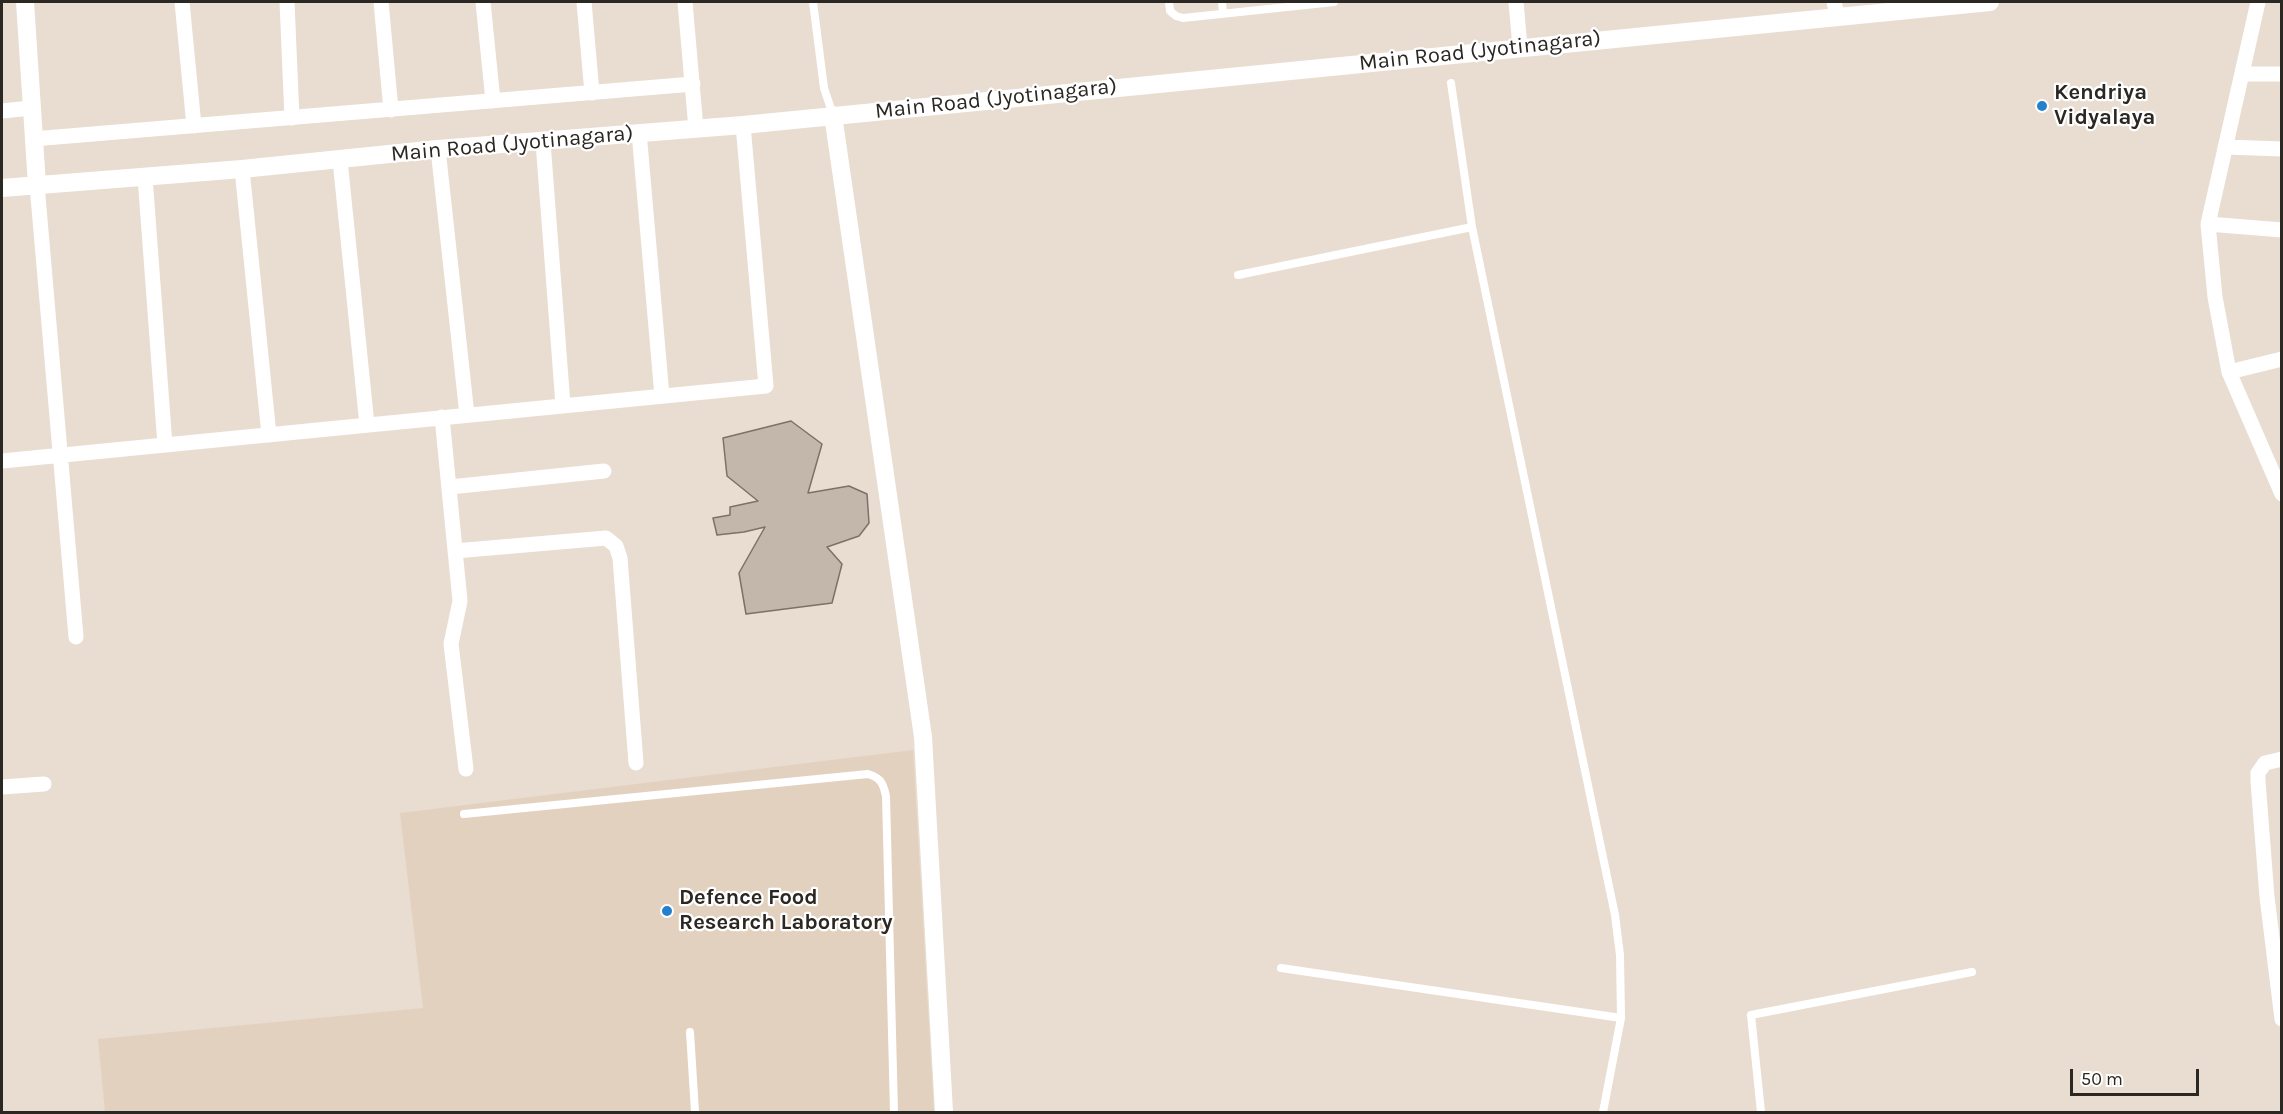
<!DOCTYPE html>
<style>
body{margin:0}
#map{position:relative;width:2283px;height:1114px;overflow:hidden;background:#e8ddd0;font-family:Karla,sans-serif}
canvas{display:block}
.frame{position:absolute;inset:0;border:3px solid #2b2722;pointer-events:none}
.scale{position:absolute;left:2070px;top:1069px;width:129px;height:27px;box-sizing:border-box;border:3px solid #2b2722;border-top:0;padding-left:8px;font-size:18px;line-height:21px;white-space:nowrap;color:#2b2722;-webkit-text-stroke:4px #fff;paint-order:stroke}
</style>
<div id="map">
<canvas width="2283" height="1114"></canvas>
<div class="frame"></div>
<div class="scale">50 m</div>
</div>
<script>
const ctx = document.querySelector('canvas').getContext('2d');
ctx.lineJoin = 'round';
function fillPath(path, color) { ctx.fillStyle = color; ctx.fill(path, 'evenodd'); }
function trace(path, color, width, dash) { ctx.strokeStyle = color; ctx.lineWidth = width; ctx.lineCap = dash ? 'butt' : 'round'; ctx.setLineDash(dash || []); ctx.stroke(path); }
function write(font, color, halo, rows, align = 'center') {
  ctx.font = font + ' Karla,sans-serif'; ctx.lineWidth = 4.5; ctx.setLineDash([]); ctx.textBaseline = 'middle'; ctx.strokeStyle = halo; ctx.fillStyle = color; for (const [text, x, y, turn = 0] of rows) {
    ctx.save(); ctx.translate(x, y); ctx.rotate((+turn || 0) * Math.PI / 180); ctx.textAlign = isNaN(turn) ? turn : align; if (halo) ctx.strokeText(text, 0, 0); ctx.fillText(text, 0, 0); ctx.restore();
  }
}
fillPath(new Path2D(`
 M913 750 934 1112H105L98 1039 423 1008 400 813Z`), '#e3d1bf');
const building = new Path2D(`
 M791 421 822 444 808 493 849 486 867 494 869 523 859 536 827 547 842 564 832 603 746 614 739 573 765 527 744 532 717 535 713 518 730 515V507L758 501 727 476 723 438Z`);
fillPath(building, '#c3b7ab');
trace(building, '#7c7166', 1.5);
trace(new Path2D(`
 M813 2 824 88 833 115
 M1169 2 1170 11 1176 16 1183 18 1334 2
 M1222 2 1223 13
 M1451 83 1472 227 1615 915 1620 955 1621 1018 1603 1112
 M1238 275 1472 227
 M464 814 868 774C881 778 883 783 886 796L894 1112
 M1281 968 1621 1018
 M690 1032 695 1112
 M1761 1112 1751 1015 1972 972`), '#fff', 8);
trace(new Path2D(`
 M182 2 194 126
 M287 2 292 118
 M381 2 391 110
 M483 2 493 101
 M584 2 592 93
 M685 2 696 129
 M1516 2 1520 47
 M1834 2 1838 18
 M2258 2 2208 224 2215 297 2229 372 2282 494
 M2242 74H2282
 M2 111 31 108
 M639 132 662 396
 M33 139 693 84
 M543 142 563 405
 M2225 147 2282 149
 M438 149 467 415
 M340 160 367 425
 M242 169 269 435
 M145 177 165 445
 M37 185 76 637
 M2208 224 2282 230
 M2229 372 2282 359
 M442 417 460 601 451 644 466 769
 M2 461 766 386 743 125
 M450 487 604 471
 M455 551 606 538 616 546 620 558 636 763
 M2282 759 2265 763 2258 773V781L2267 897 2282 1019
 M2 787 44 784`), '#fff', 15);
trace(new Path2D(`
 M25 2 37 185
 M833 115 923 737 944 1112
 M2 188 242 169 438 149 743 125 1990 2`), '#fff', 18);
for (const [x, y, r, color] of [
 [2042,106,6,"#2380cd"],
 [667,911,6,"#2380cd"]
]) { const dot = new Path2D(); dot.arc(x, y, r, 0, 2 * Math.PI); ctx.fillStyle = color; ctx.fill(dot); trace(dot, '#fff', 2); }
write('22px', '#2b2722', '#fff', [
 ["Main Road (Jyotinagara)",1480,51,-6],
 ["Main Road (Jyotinagara)",996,99,-6],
 ["Main Road (Jyotinagara)",512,144,-5]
]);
write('bold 22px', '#2b2722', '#fff', [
 ["Kendriya",2054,93],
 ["Vidyalaya",2054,118],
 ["Defence Food",679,898],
 ["Research Laboratory",679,923]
], 'left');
</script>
